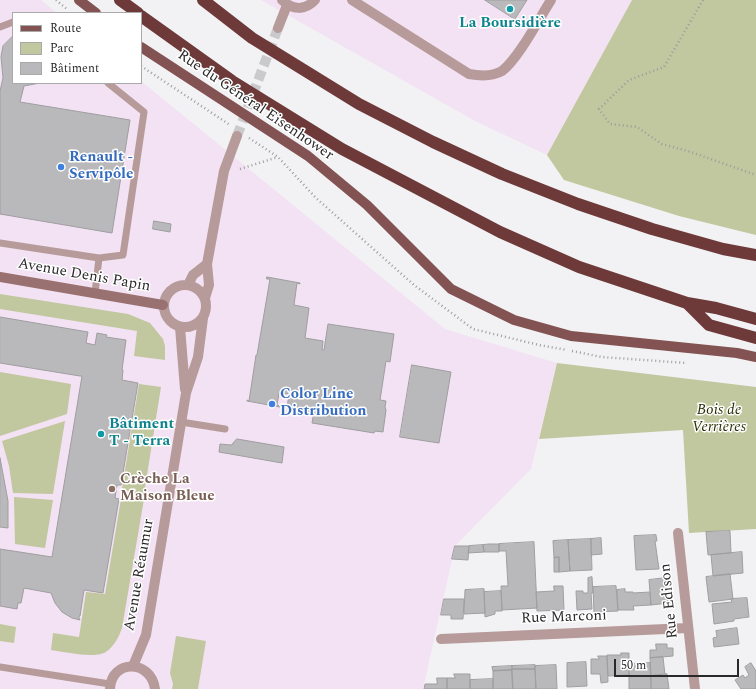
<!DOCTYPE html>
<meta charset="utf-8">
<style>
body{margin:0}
#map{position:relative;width:756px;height:689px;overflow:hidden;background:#f2f2f4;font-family:Spectral,serif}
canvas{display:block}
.legend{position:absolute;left:12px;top:12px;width:130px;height:72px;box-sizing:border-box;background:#fff;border:1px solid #a9a9aa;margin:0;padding:5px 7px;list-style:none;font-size:12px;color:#29292a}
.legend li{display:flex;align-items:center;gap:8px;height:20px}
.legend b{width:20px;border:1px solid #a9a9aa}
.scale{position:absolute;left:614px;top:659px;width:125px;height:18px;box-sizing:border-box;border:2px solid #29292a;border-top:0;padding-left:5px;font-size:12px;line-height:14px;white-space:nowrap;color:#29292a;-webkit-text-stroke:3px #fff;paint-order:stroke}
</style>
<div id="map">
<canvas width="756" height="689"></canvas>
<ul class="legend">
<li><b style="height:5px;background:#825352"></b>Route</li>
<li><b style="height:11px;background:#c1c79e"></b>Parc</li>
<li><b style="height:11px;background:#b9b9bb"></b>Bâtiment</li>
</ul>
<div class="scale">50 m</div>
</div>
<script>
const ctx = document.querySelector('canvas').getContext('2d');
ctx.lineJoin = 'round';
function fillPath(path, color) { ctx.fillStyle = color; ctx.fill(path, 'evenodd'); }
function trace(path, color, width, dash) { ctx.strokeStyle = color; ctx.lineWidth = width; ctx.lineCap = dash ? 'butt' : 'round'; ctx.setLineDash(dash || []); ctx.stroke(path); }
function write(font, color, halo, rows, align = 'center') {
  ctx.font = font + ' Spectral,serif'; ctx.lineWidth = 3; ctx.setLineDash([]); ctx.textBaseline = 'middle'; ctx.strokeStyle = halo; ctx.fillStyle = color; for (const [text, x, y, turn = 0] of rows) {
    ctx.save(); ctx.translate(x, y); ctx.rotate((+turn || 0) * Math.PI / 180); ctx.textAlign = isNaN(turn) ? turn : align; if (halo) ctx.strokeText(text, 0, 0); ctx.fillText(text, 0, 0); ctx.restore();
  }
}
fillPath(new Path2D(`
 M0 0H41L57 13H13V83H141V81L445 329 557 363 531 469 455 546 423 689H0Z
 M261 0H632L547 155 475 121Z`), '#f3e2f3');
fillPath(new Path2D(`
 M632 0H756V235L679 216 564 180 547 155Z
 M0 294 128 314 150 323 163 339 165 346V360L134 356 137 331 0 309Z
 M557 363 756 387V529L689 533 683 430 539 439Z
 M0 372 71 384 67 414 0 436Z
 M139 384 161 387 144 494 132 493 122 488Z
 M65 421 53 494 13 493 9 466 2 441Z
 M131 496 144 499 122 628C119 637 112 651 101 654 87 657 65 652 51 650L53 633 79 637 86 592 105 594 121 499Z
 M14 497 53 500 45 548 15 544Z
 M0 624 16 627 14 643 0 641Z
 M176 636 206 641 198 689H172L173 684 170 673Z`), '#c1c79e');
const building = new Path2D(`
 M485 0H527L515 19Z
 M13 36V83H40L24 86 20 102 130 120 112 233 0 214V91L3 78 1 57 3 46Z
 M154 221 171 224 170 232 153 229Z
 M267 277 300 283V284L297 283 294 305 309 308 305 338 323 341 322 350H324L328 324 394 334 390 362 386 361 380 400 386 401 385 407 386 410 383 432 375 431 374 433 312 423 314 412 287 408 289 394 279 393 277 405 280 406V407L247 401V400L249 401 256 355H257L270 279H267Z
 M0 317 88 332 86 343 95 345 97 333 107 335 106 337 126 340 122 370H123L122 380 138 383 121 485H117L115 498 119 499 103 593 84 590 80 616H79V618L80 620 72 618 62 612 55 603 51 593 40 591 24 588 21 603H18L17 609 0 606V549L52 557 82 376H80L0 363Z
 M412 365 451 372 439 443 400 437Z
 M237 439 284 447 282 463 219 452 220 444 231 445Z
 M0 458 8 501V528L0 527Z
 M730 531 731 553 708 555 706 532Z
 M656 535 657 541H655L659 569 636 570 634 536Z
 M601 538 602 554 591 555V539Z
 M591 539 592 570 570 571 568 540Z
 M568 540 570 571 559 572V557L554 558 553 541Z
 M534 542 537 608 502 610 501 586H508L506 551H499V544Z
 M489 544H499V552H484L483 545Z
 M483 545 484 552 468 553 469 546Z
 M455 546H469L468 560 452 559Z
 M742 552 743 573 713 576 711 555Z
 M559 557V572H554V558Z
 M730 574 733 599 709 602 706 577Z
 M592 577 593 593H591L592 609 577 610 576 591H583V593H588V578Z
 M666 578 668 603 651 605 649 580Z
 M554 586H563L564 610 537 611 536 592 554 591Z
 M616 586 618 611 594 612 593 587Z
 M484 589 485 613 464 614 465 590Z
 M625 589V592H633V593L650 592 651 605 633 606 634 610H618L617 590Z
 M501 591 502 611H495V614L485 617 484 592Z
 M747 598 749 617 734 619V621L714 624 712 604 732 602 731 599Z
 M444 599H464L463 619H451V615H441Z
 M737 628 739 644 714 647 713 638 717 637 716 631Z
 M656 644H667V648H673V656L650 658V650H656Z
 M621 653H629V675L608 676 607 655H621Z
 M598 656H607L608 682 601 683 600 674H591V659H599Z
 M663 657 665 675 651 676 650 658Z
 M586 662 587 686 567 687V663Z
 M650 663 651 689H629V664Z
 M751 663 756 671V689H741L735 680 743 675 745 678 749 675 745 667Z
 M535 665V669H512V666Z
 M556 665 557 689H536L535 666Z
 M512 666V670L493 671 492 667Z
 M512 669H535L536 689H513Z
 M512 670 513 689H493V671Z
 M454 674H470V689H447V678H455Z
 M667 674 669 689H651V676Z
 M437 678H447V689H424L425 684H437Z
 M493 679V689H470V680Z`);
fillPath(building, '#b9b9bb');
trace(building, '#9f9ea0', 1);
trace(new Path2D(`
 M237 136 278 28`), '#cacacc', 10, [10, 5]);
trace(new Path2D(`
 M56 0 68 10
 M703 0 664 67 629 80 599 109 610 124 637 127 662 144 688 151 756 175
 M141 66 230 125
 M249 138 278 157 316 198 414 285 473 329 539 345 567 350
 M240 169 278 157
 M572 351 602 357 686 363`), '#9c9c9d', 2.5, [1, 3]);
trace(new Path2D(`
 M0 27 13 22
 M0 243 99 258
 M95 293 99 258 123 255 144 112 108 83
 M181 422 225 429
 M0 667 110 684`), '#b79b9a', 7);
trace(new Path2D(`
 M282 0C292 10 305 11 315 0
 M352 0 469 74C480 76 492 77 502 71 518 59 539 19 551 0
 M278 28 287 5
 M164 306a21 21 0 1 1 42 0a21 21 0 1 1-42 0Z
 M188 285 193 275 207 264
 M205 298 209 285 207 264 224 171 237 136
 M180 327 185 389
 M678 533 695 689
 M441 639 688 628
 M133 666 146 635 186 393 198 357 203 318
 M110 689C111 659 151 659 155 689`), '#b79b9a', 10);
trace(new Path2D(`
 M0 277 163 305`), '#997170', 10);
trace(new Path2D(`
 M79 0 96 13
 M141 47 308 156 367 205 451 289 514 320 571 336 737 353 756 357`), '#825352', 10);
trace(new Path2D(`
 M120 0 138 13
 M203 0 252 38 359 104 433 142 502 174 578 204 652 229 723 249 756 255
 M141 16 232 81 342 149 500 232 579 267 687 303 716 308 756 319
 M687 303 709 325 756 338`), '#6e3a39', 12);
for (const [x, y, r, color] of [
 [510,9,4,"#0f9aa8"],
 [61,167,4,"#3f7fe0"],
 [272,404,4,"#3f7fe0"],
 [101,434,4,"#0f9aa8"],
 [112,489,4,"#8d6e63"]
]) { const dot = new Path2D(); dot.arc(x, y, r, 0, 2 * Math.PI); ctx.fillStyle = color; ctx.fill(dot); trace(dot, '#fff', 1.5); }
write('bold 15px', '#0d838f', '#fff', [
 ["La Boursidière",510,24],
 ["Bâtiment",109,425,"left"],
 ["T - Terra",109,442,"left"]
]);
write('15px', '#29292a', '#fff', [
 ["Rue du Général Eisenhower",255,106,34],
 ["Avenue Denis Papin",84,276,10],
 ["Avenue Réaumur",140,575,-80],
 ["Rue Edison",670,601,-96],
 ["Rue Marconi",564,618,-2]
]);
write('bold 15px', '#366cbe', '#fff', [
 ["Renault -",69,158],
 ["Servipôle",69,175],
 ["Color Line",280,395],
 ["Distribution",280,412]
], 'left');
write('italic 15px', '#2a2e02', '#fff', [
 ["Bois de",719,411],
 ["Verrières",719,428]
]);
write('bold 15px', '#785e54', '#fff', [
 ["Crèche La",120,480],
 ["Maison Bleue",120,497]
], 'left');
</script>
